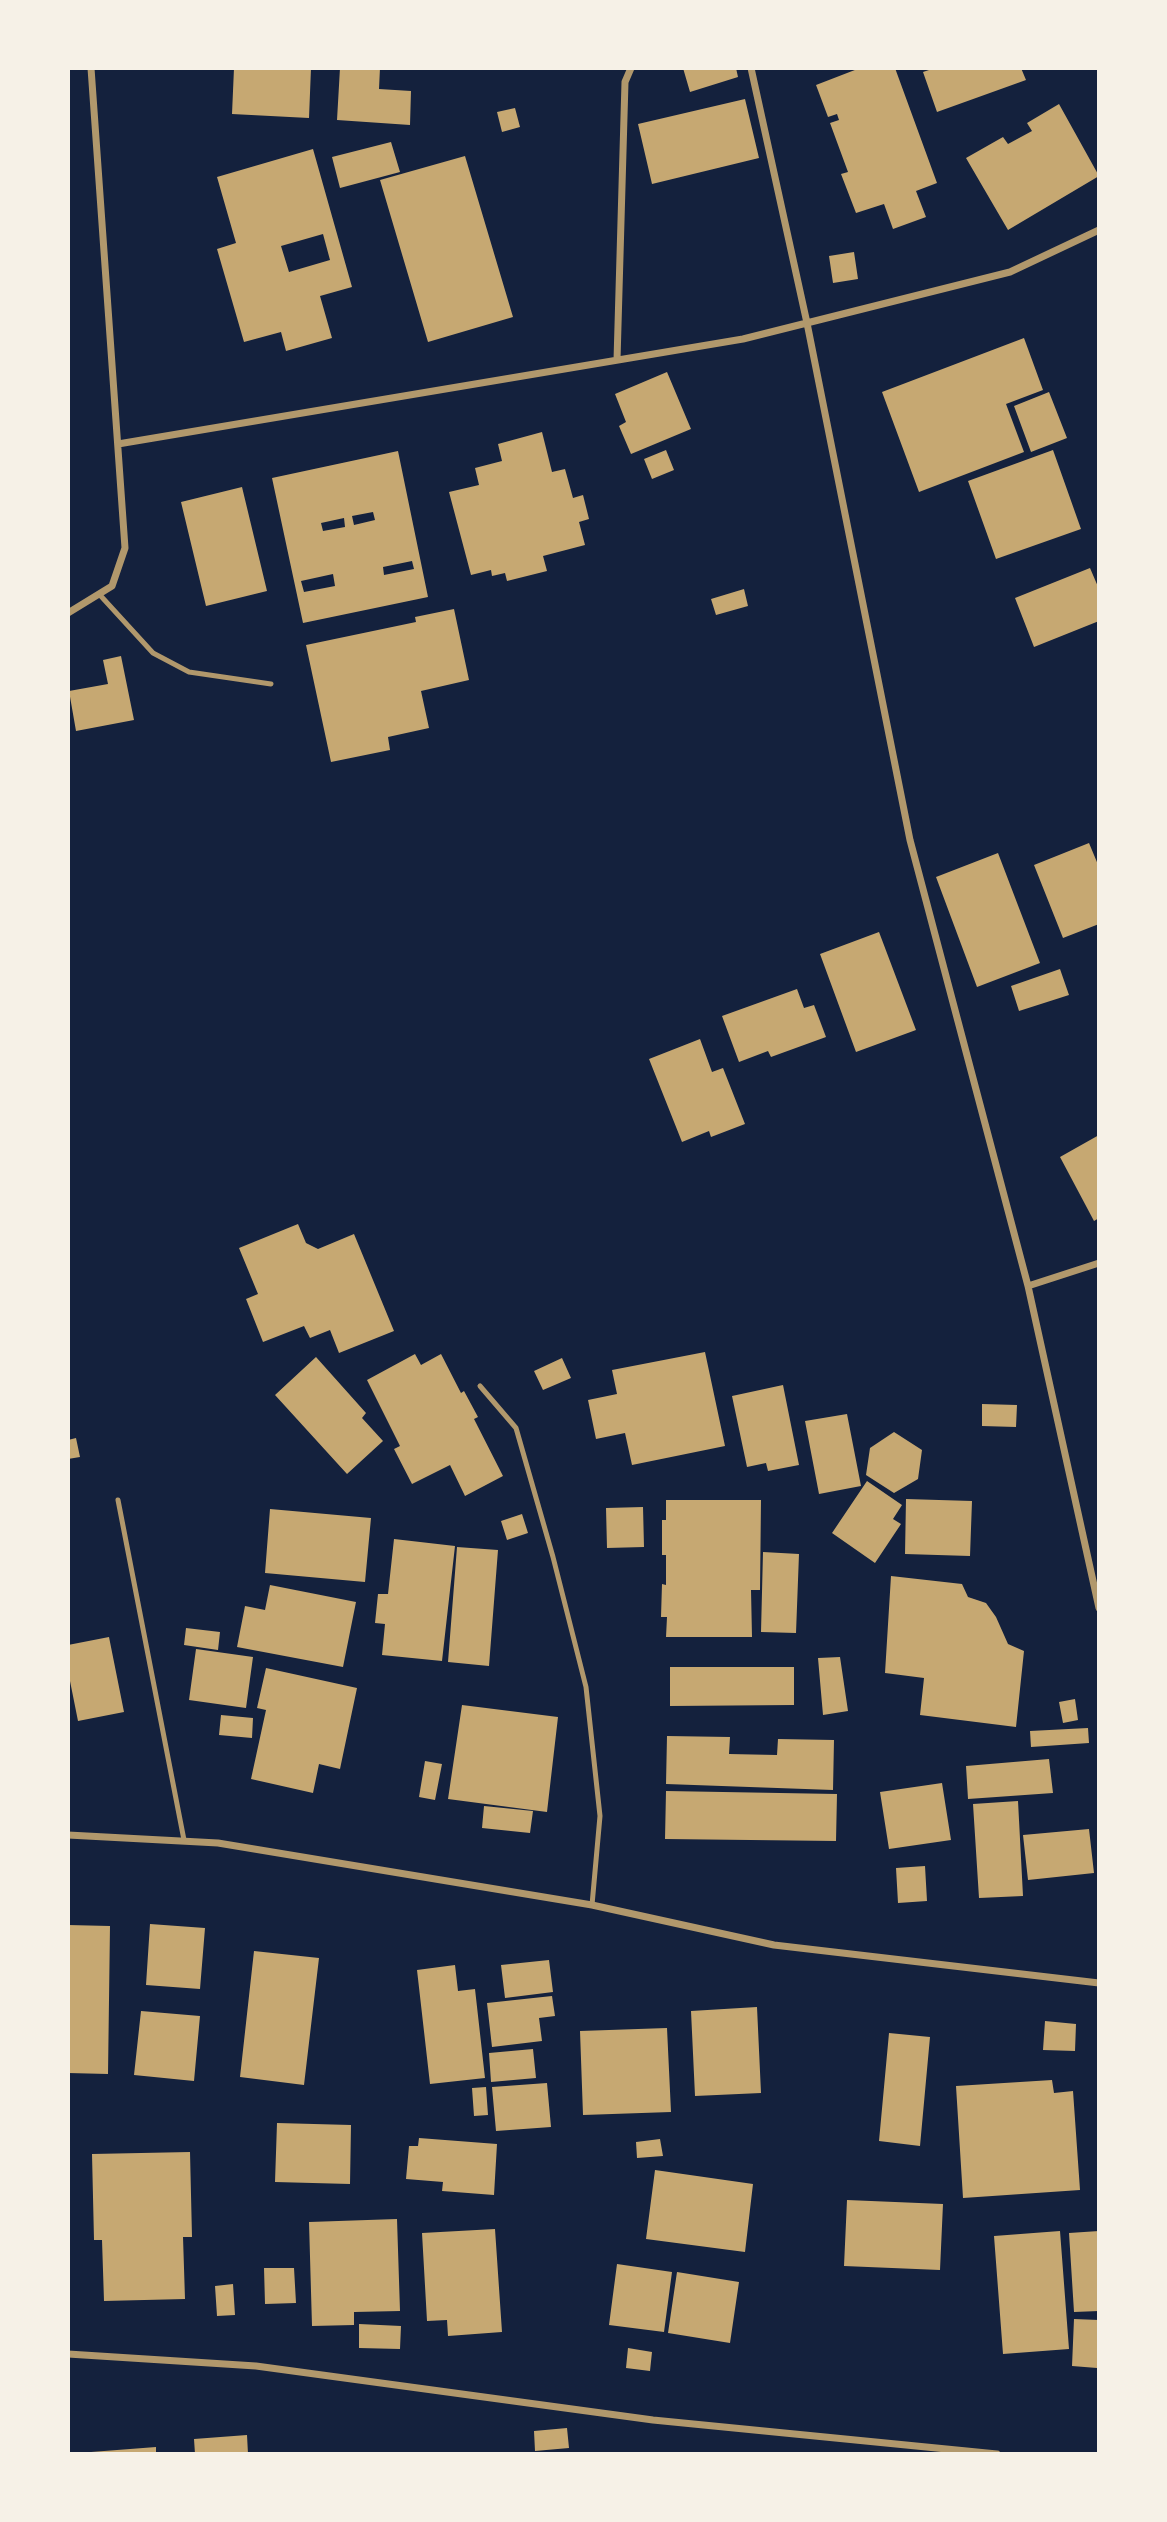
<!DOCTYPE html>
<style>
body{margin:0}
#map{position:relative;width:1167px;height:2522px;overflow:hidden;background:#14213d;font-family:Manrope,sans-serif}
canvas{display:block}
.frame{position:absolute;inset:0;border:70px solid #f6f1e7;pointer-events:none}
</style>
<div id="map">
<canvas width="1167" height="2522"></canvas>
<div class="frame"></div>
</div>
<script>
const ctx = document.querySelector('canvas').getContext('2d');
ctx.lineJoin = 'round';
function fillPath(path, color) { ctx.fillStyle = color; ctx.fill(path, 'evenodd'); }
function trace(path, color, width, dash) { ctx.strokeStyle = color; ctx.lineWidth = width; ctx.lineCap = dash ? 'butt' : 'round'; ctx.setLineDash(dash || []); ctx.stroke(path); }
fillPath(new Path2D(`
 M234 68H311L309 118 232 114Z
 M340 68H380L379 89 411 91 410 125 337 120Z
 M683 68H736L738 77 690 92Z
 M860 68H895L937 183 916 191 926 217 893 229 884 204 856 213 841 174 848 172 830 123 839 120 837 114 828 117 816 85Z
 M935 68H1021L1026 80 937 112 923 72Z
 M745 99 759 158 652 184 638 124Z
 M1059 104 1099 176 1008 230 966 158 1003 137 1008 144 1032 131 1027 123Z
 M515 108 520 127 502 132 497 112Z
 M391 142 400 172 340 188 332 157Z
 M313 149 352 287 320 296 332 338 286 351 281 332 244 342 217 249 236 243 217 177ZM323 234 330 260 289 272 281 246Z
 M465 156 513 317 428 342 380 180Z
 M854 252 858 279 833 283 829 256Z
 M1024 338 1043 390 1006 404 1024 452 919 492 882 392Z
 M667 372 691 429 631 454 619 426 626 422 615 394Z
 M1049 392 1067 438 1031 452 1014 406Z
 M542 432 552 472 565 469 573 498 583 495 589 519 579 522 585 545 543 556 547 571 507 581 505 573 492 576 491 570 471 575 449 492 479 485 475 468 502 461 498 444Z
 M666 450 674 470 652 479 644 459Z
 M1053 450 1081 529 996 559 968 481Z
 M398 451 428 597 303 623 272 478ZM373 512 375 520 354 525 352 516ZM344 518 345 527 323 531 321 523ZM412 561 414 569 384 575 383 567ZM333 574 335 586 304 592 301 581Z
 M242 487 267 591 206 606 181 502Z
 M1090 568 1099 589V621L1034 647 1015 598Z
 M744 589 748 606 716 615 711 599Z
 M454 609 469 680 421 691 429 728 388 737 390 750 331 762 306 645 416 622 415 617Z
 M121 656 134 720 76 731 69 691 108 684 103 660Z
 M1089 843 1099 867V924L1063 938 1034 865Z
 M998 853 1040 963 977 987 936 877Z
 M879 932 916 1030 856 1052 820 954Z
 M1060 969 1069 995 1019 1011 1011 986Z
 M797 989 804 1008 814 1005 826 1037 771 1057 768 1051 739 1062 722 1016Z
 M700 1039 712 1072 723 1068 745 1124 711 1137 709 1131 682 1142 649 1059Z
 M1099 1135V1218L1094 1221 1060 1157Z
 M298 1224 306 1243 318 1249 354 1234 394 1331 339 1353 330 1330 310 1338 304 1326 263 1342 246 1299 258 1294 239 1248Z
 M705 1352 725 1446 632 1465 625 1433 596 1439 588 1400 617 1394 612 1370Z
 M415 1354 421 1365 441 1354 461 1393 464 1391 478 1417 474 1419 503 1476 465 1496 450 1465 412 1484 394 1449 400 1446 367 1380Z
 M316 1357 366 1413 362 1418 383 1441 347 1474 275 1395Z
 M562 1358 571 1378 543 1390 534 1371Z
 M783 1385 799 1465 768 1471 766 1463 747 1467 732 1396Z
 M982 1404 1017 1405 1016 1427 982 1426Z
 M847 1414 861 1486 819 1494 805 1421Z
 M894 1432 922 1450 918 1479 894 1493 866 1475 870 1448Z
 M76 1438 80 1457 68 1459V1440Z
 M867 1481 902 1505 893 1519 901 1524 875 1563 832 1533Z
 M906 1499 972 1501 970 1556 905 1554Z
 M666 1500H761L760 1590H751L752 1637H666L667 1617H661L662 1584 666 1585V1555H662V1520H666Z
 M643 1507 644 1547 607 1548 606 1508Z
 M270 1509 371 1518 365 1582 265 1573Z
 M522 1514 528 1533 507 1540 501 1521Z
 M394 1539 455 1546 442 1661 382 1655 385 1624 375 1623 378 1594H388Z
 M457 1547 498 1550 489 1666 448 1662Z
 M763 1552 799 1554 796 1633 761 1632Z
 M891 1576 962 1584 968 1597 986 1603 996 1617 1008 1644 1024 1651 1016 1727 920 1715 924 1678 885 1673Z
 M270 1585 356 1602 343 1667 237 1647 245 1606 265 1610Z
 M186 1628 220 1632 218 1650 184 1645Z
 M109 1637 124 1712 78 1721 68 1671V1645Z
 M196 1649 253 1657 246 1708 189 1700Z
 M840 1657 848 1711 823 1715 818 1658Z
 M670 1667H794V1705L670 1706Z
 M266 1668 357 1688 340 1769 319 1764 313 1793 251 1779 266 1710 257 1708Z
 M1075 1699 1078 1720 1063 1723 1059 1702Z
 M462 1705 558 1717 547 1812 448 1799Z
 M221 1715 253 1718 252 1738 219 1735Z
 M1088 1728 1089 1743 1031 1747 1030 1731Z
 M667 1736 730 1737 729 1754 777 1755 778 1739 834 1740 833 1790 666 1784Z
 M1049 1759 1053 1793 968 1799 966 1766Z
 M425 1761 442 1764 435 1800 419 1797Z
 M942 1783 951 1840 889 1849 880 1792Z
 M666 1791 837 1794 836 1841 665 1839Z
 M1018 1801 1023 1896 979 1898 973 1804Z
 M484 1806 533 1811 530 1833 482 1828Z
 M1089 1829 1094 1873 1028 1880 1023 1835Z
 M925 1866 927 1901 898 1903 896 1868Z
 M150 1924 205 1928 200 1989 146 1985Z
 M68 1925 110 1926 108 2074 68 2073Z
 M254 1951 319 1958 304 2085 240 2077Z
 M549 1960 553 1992 505 1998 501 1965Z
 M455 1965 458 1991 475 1989 485 2078 430 2084 417 1970Z
 M552 1996 555 2016 539 2018 542 2041 492 2047 487 2003Z
 M757 2007 761 2093 695 2096 691 2011Z
 M141 2011 200 2016 194 2081 134 2075Z
 M1045 2021 1076 2024 1075 2051 1043 2050Z
 M667 2028 671 2112 583 2115 580 2031Z
 M889 2033 930 2037 920 2146 879 2141Z
 M533 2049 536 2078 491 2082 489 2053Z
 M1052 2080 1054 2093 1073 2091 1080 2190 963 2198 956 2086Z
 M547 2083 551 2127 496 2131 492 2087Z
 M486 2087 488 2115 474 2116 472 2088Z
 M277 2123 351 2125 350 2184 275 2182Z
 M419 2138 497 2144 494 2195 442 2191 443 2182 406 2179 409 2146H418Z
 M660 2139 663 2156 637 2158 636 2142Z
 M190 2152 192 2237H183L185 2299 104 2301 102 2240H94L92 2154Z
 M655 2170 753 2184 745 2252 646 2239Z
 M847 2200 943 2204 940 2270 844 2266Z
 M397 2219 400 2311 354 2312V2325L312 2326 309 2222Z
 M495 2229 502 2332 448 2336 447 2320 427 2321 422 2233Z
 M1060 2231 1069 2349 1003 2354 994 2236Z
 M1099 2231V2311L1074 2312 1069 2233Z
 M617 2264 672 2272 664 2332 609 2325Z
 M264 2268H294L296 2303 265 2304Z
 M677 2272 739 2282 730 2343 668 2333Z
 M233 2284 235 2315 217 2316 215 2286Z
 M1074 2319 1099 2320 1097 2368 1072 2366Z
 M359 2324 401 2326 400 2349 359 2348Z
 M628 2348 652 2352 650 2371 626 2368Z
 M567 2428 569 2448 535 2451 534 2431Z
 M247 2435 248 2454H195L194 2439Z
 M156 2447V2454H91V2452Z`), '#c6a872');
trace(new Path2D(`
 M99 594 153 653 189 672 271 684
 M480 1386 516 1428 553 1557 586 1687 600 1816 592 1905
 M118 1500 184 1840`), '#b1986c', 5);
trace(new Path2D(`
 M751 68 807 323 910 840 1028 1286 1099 1608
 M617 360 625 82 631 68
 M118 444 743 339 1010 272 1099 230
 M68 613 112 586 125 548 91 68
 M1028 1286 1099 1263
 M68 1835 218 1843 592 1905 774 1945 1099 1983
 M68 2354 256 2366 653 2420 997 2454`), '#b1986c', 7);
</script>
